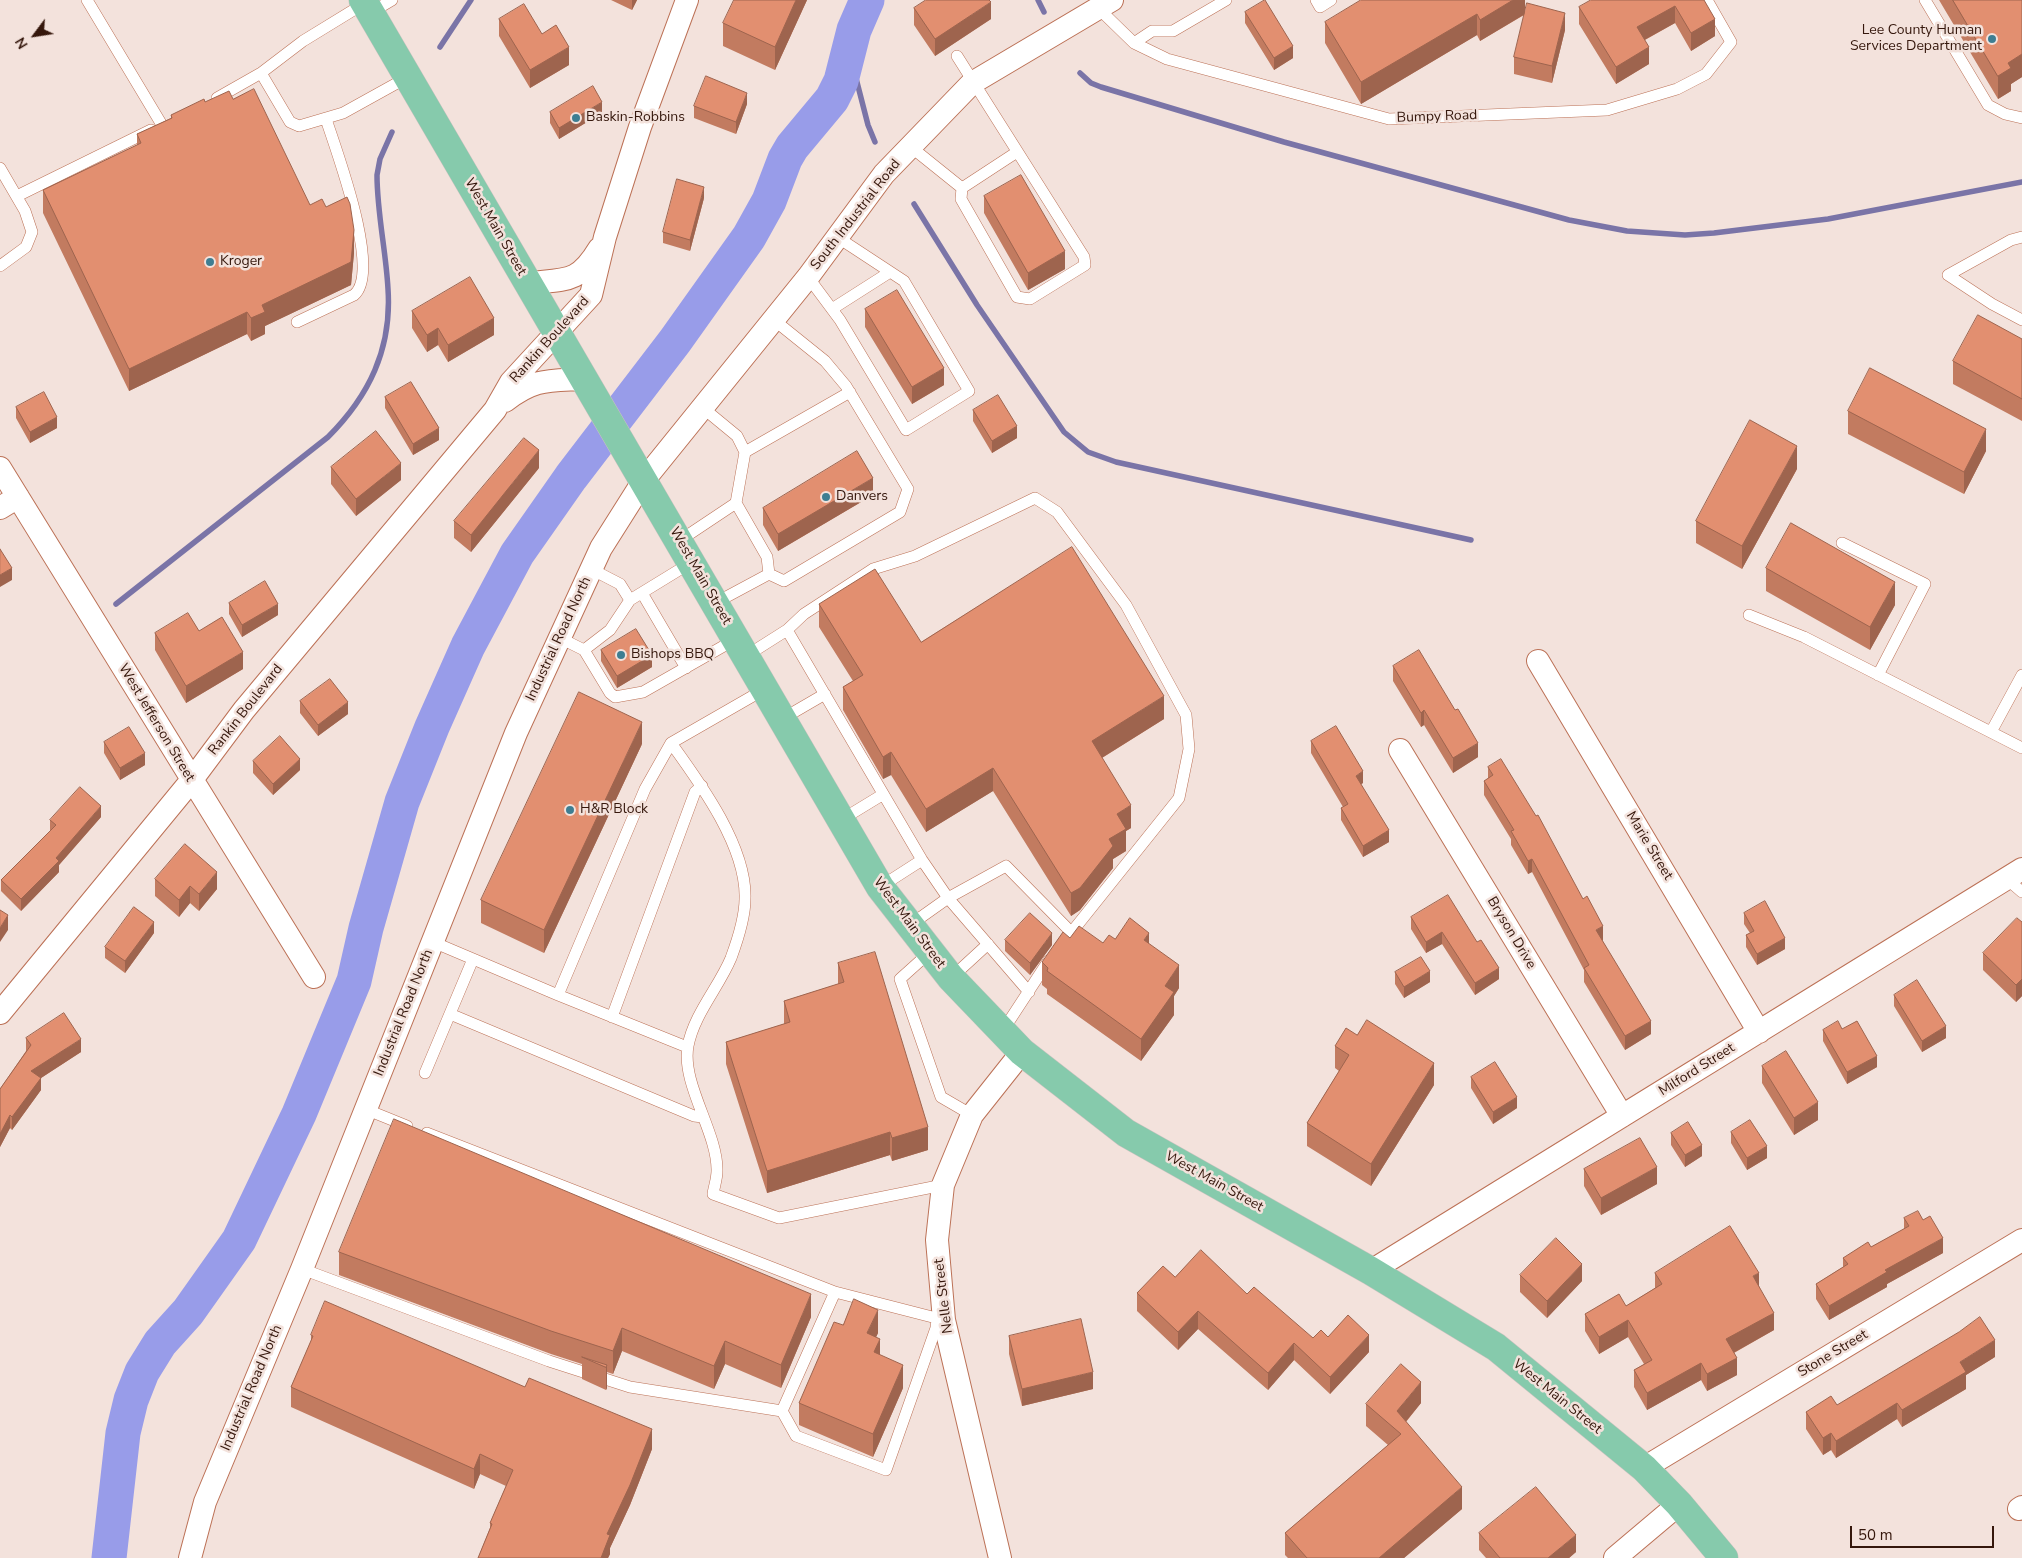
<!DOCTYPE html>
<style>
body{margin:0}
#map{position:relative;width:2022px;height:1558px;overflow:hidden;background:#f3e2dc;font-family:"Nunito Sans",sans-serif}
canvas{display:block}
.north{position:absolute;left:10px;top:10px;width:50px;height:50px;-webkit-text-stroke:4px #f3e2dc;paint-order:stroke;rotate:239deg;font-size:14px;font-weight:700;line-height:20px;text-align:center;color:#35170c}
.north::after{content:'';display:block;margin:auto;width:18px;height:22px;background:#35170c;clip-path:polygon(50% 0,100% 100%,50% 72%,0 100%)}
.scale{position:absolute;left:1850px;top:1526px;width:144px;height:22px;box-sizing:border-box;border:2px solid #35170c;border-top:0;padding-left:6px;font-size:15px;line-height:18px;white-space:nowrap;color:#35170c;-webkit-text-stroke:4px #f3e2dc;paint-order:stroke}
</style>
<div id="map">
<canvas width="2022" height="1558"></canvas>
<div class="north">N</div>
<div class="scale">50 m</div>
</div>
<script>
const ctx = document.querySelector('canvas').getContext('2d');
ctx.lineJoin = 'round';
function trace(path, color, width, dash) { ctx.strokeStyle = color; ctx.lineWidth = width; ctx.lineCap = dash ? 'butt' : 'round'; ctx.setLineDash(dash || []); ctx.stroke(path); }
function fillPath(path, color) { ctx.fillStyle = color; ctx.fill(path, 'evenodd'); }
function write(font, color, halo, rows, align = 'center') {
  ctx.font = font + ' "Nunito Sans",sans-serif'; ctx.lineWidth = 5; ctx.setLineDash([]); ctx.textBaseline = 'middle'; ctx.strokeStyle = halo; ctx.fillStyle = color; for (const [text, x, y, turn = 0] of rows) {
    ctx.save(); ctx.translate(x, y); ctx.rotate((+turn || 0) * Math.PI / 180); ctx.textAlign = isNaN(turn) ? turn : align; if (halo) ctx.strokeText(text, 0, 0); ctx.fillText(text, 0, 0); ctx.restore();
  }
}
trace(new Path2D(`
 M1038 0 1044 12
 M440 47 471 0
 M849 51 868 125 875 142
 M1080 73 1091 83 1101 87 1284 142 1569 220 1627 231 1685 235 1714 233 1828 219 2022 182
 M914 204 977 305 1064 432 1088 452 1116 462 1471 540
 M116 604 328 437C369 396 392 349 388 289 386 251 377 213 377 175L380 159 392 132`), '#7a74a7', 5.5);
trace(new Path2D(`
 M109 1558 123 1433 131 1400 142 1372 160 1343 188 1312 239 1240 299 1114 354 981 366 928 402 802 432 727 468 646 517 554 571 477 675 341 749 237 769 201 785 159 792 147 832 99 841 81 854 30 867 0`), '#989ce9', 35);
const service = new Path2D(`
 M87 0 162 125
 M1316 0 1320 7 1331 0
 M1925 0 1988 105 2005 114 2022 118
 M365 3 303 41 261 73 290 122 299 126 343 113 408 77
 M1098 8 1134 43 1167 59 1389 119 1607 110 1677 89 1706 74 1731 42 1707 0
 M370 13 392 0
 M1134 43 1152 31H1173L1226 0
 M217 98 261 73
 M911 147 962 188 961 199 1017 297 1030 299 1085 265 1084 257 957 56
 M0 168 25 211 32 232 26 247 0 266
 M962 188 1017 152
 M17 196 151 130
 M2022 237 2011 240 1948 275 1992 304 2022 320
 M808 277 840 320 906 430 969 391 904 281 837 237
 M832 309 890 272
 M297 322 354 295C382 272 336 150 326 119
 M703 408 737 436 745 452 736 503 767 557 769 574
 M745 452 850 392
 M679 541 736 503
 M1842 543 1925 584 1878 675
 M692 562 630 600 610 630 584 650 610 693 615 697 643 692 736 639
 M591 569 620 584 630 600
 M642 593 686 668
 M715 603 769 574 784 581 900 512 908 489 846 386 825 361 774 320
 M1749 615 1804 637 2022 748
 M787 630 922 860 948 898 1029 992
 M560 638 584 650
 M746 656 787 630 804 614 873 569 915 556 1035 498 1057 512 1126 605 1186 715 1189 749 1179 798 1059 948
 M765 689 671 743C700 783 747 847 745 899 745 918 738 939 731 958 719 987 694 1014 688 1046 681 1084 718 1133 717 1171 717 1179 714 1187 713 1194L779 1218 943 1185
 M782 719 825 694
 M1991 732 2022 675
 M841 820 882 795
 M2007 879 2022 892
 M880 887 922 860
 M910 925 948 898 1006 866 1071 932
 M433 942 558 995 645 789 671 743
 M930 952 900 979 941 1097 972 1115
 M951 978 988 944
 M558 995 687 1047
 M450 1014 694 1116 703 1117
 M612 1017 695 792 702 786
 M1002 1032 1049 960
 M425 1073 473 959
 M365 1109 407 1126
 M427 1133 835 1292
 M302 1269 549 1361 630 1387 782 1411 835 1292 944 1320
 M782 1411 796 1436 886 1470 936 1328 937 1318`);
const minor = new Path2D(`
 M528 283C566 279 578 284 599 249
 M505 401C535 378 548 381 584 379
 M0 468 314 977
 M0 508 18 497
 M1538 661 1759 1032
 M1400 750 1622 1116
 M0 1013 191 781 244 710 495 410 511 382 591 295 605 237 640 127 687 0
 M1371 1271 2022 869
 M1644 1468 2022 1240
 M2019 1509 2022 1507
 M190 1558 205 1502 302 1269 516 733 601 548 644 480 808 277 884 174 972 83 1112 0
 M1000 1558 944 1320 937 1240 943 1185 972 1115 1022 1052
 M1615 1558 1679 1504`);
const primary = new Path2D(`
 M363 0 880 887 951 978 1022 1052 1126 1133 1371 1271 1496 1347 1644 1468 1679 1504 1724 1558`);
trace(service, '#bc7156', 12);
trace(minor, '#bc7156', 24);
trace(primary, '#cac3c0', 29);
trace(service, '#fff', 11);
trace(minor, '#fff', 22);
trace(primary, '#86caac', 28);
fillPath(new Path2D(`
 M611 0H637L632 10Z
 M807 0 775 70 723 46V23Z
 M1525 0V12L1565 30 1552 83 1514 74V57L1524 15 1480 41 1477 35 1361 104 1325 43V22Z
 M1704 0 1715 36 1691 51 1675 23 1645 40 1649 64 1616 84 1579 24V7Z
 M1939 0H2022V77L2011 84V91L1998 99Z
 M914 8 991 19 935 56 914 25Z
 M1245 12 1293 58 1274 70 1245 23Z
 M499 19 542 34 569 65 530 88 499 36Z
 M233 99 310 205 326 207 354 253 351 285 265 326V334L251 341 247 334 129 391 43 213V190L137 145V134L171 118V115L205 102Z
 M747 104 736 134 694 118V106Z
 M550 112 602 113 559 139 550 123Z
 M984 196 1065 269 1028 290 984 213Z
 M704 198 690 251 663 243V232Z
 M865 309 944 385 912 404 865 327Z
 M412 311 494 335 448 362 438 345 427 352 412 328Z
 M2022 339V421L1953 384V361Z
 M385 397 439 440 413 455 385 408Z
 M16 407 57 428 30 443 16 418Z
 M973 410 1017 438 992 453 973 421Z
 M1848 411 1986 451 1964 494 1848 434Z
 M331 467 401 480 356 516 331 484Z
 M539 468 471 552 454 538V521Z
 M1797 469 1742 569 1696 543V521Z
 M873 495 778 551 763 525V508Z
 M1766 568 1895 605 1870 650 1766 591Z
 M229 603 278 615 242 637 229 614Z
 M819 604 921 642 1164 719 1102 758 1131 828 1126 831V851L1113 859V868L1080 910 1071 916 993 791 926 832 891 775 883 779 843 710V687L853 681 819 627Z
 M199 631 243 669 186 703 155 650V633Z
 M601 650 652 667 617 688 601 661Z
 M1393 666 1478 757 1453 773 1424 725 1421 727 1393 681Z
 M300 701 348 714 318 736 300 713Z
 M1311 741 1363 783 1361 784 1389 842 1363 857 1341 820V808L1343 807 1311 753Z
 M104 742 145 765 120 780 104 753Z
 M642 744 544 953 481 923V900Z
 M253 761 300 770 273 795 253 773Z
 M1488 767 1603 940H1602L1651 1034 1625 1050 1584 982V970L1532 872 1528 874 1511 845V839L1484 795V781L1488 779Z
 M101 817 59 865V872L21 911 1 891V880L50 831V820Z
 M155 879 217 889 199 911 190 903 179 917 155 896Z
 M1744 913 1785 949 1757 965 1746 947V935L1750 933 1744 924Z
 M1411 917 1477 942 1499 979 1475 995 1442 944 1426 953 1411 929Z
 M2022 922V996L2016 1002 1983 970V953Z
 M154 933 125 973 105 958V947Z
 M1115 939 1149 944 1179 988 1174 996V1015L1141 1061 1047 994V989L1042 985V962Z
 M1005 940 1052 945 1030 975 1005 951Z
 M838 963 928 1150 892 1161 890 1155 767 1193 726 1064V1042L784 1024V1001L838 984Z
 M1395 972 1430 982 1404 998 1395 984Z
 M1894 995 1946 1038 1922 1052 1894 1006Z
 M1842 1029 1877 1067 1847 1084 1823 1041V1030Z
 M1357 1035 1434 1085 1371 1186 1307 1146V1123L1339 1071 1335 1068V1046Z
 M26 1038 81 1052 41 1078V1090L12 1130 10 1128 0 1147V1089L26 1051Z
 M1762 1066 1818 1120 1794 1135 1762 1083Z
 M1471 1077 1517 1108 1493 1124 1471 1088Z
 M1731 1132 1767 1158 1747 1170 1731 1143Z
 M1671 1133 1702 1156 1685 1167 1671 1145Z
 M1584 1169 1657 1184 1601 1215 1584 1186Z
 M1904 1218 1943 1253 1887 1284V1287L1829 1320 1816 1299V1284L1843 1267V1258L1871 1247 1904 1229Z
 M339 1252 811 1317 781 1388 725 1364 714 1389 622 1351 613 1374 607 1372V1388L606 1390 582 1379V1364L551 1354 339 1275Z
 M1655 1273 1759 1286 1774 1330 1734 1353 1737 1375 1707 1391 1701 1380 1647 1410 1634 1387V1370L1644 1364 1628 1337 1599 1354 1585 1331V1314L1626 1306 1655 1288Z
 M1520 1275 1582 1281 1547 1318 1520 1292Z
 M1175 1277 1247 1294 1313 1338 1328 1337 1369 1352 1330 1394 1294 1360 1268 1390 1198 1329 1178 1350 1137 1311V1293Z
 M843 1325 878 1333 876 1337 880 1355 903 1388 873 1457 799 1425V1403Z
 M311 1335 652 1449 630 1505 610 1548V1554L608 1558H478L490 1528V1523L506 1486 480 1474 474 1489 291 1407V1387L311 1341Z
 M1009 1336 1093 1389 1022 1406 1009 1354Z
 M1995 1357 1966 1375V1389L1902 1427 1897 1419 1836 1458 1831 1450 1823 1455 1806 1429V1412L1837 1405Z
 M1421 1403 1406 1422 1462 1509 1404 1558H1288L1285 1555V1533L1388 1445 1366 1426V1404Z
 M1479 1533 1576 1552 1569 1558H1486L1479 1550Z`), '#c27b60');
fillPath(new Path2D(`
 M632 0H637L632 10Z
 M796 0H807L775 70V47Z
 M1513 0H1525V14L1480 41V20Z
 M991 2V19L935 56V39Z
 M1675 6V23L1637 44V27Z
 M1565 13V30L1552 83V66Z
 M1477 14V35L1361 104V82Z
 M1715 19V36L1691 51V33Z
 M1293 46V58L1274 70V58Z
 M569 47V65L530 88V70Z
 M1649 47V64L1616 84V67Z
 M2022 54V77L2011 84V91L1998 99V76L2008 63Z
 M747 93V104L736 134V122Z
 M602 102V113L559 139V128Z
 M704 187V198L690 251V240Z
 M354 230V253L351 285 265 326V334L251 341V318L262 305Z
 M1065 251V269L1028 290V273Z
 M247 312V334L129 391V369Z
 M494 318V335L448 362V345Z
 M438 328V345L427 352V335Z
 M944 368V385L912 404V387Z
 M57 417V428L30 443V432Z
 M1017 426V438L992 453V441Z
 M439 428V440L413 455V444Z
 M1986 429V451L1964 494V472Z
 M1797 446V469L1742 569V546Z
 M539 450V468L471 552V535Z
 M401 463V480L356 516V499Z
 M873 478V495L778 551V534Z
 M12 568V580L0 587V575Z
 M1895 582V605L1870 650V627Z
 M278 604V615L242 637V625Z
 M243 652V669L186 703V686Z
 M652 655V667L617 688V676Z
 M1164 696V719L1092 764V741Z
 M348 702V714L318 736V725Z
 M1424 710V725L1421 727V713Z
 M642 722V744L544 953V930Z
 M1478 743V757L1453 773V758Z
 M891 752V775L883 779V757Z
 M145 753V765L120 780V768Z
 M300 759V770L273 795V784Z
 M993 768V791L926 832V809Z
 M1363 771V783L1356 787V776Z
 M1131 805V828L1126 831V851L1113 859V868L1080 910 1071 916V893L1109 839 1117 814Z
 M101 806V817L59 865V872L21 911V899Z
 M1389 830V842L1363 857V846Z
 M1532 859V872L1528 874V861Z
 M217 872V889L199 911V894Z
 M190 886V903L179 917V900Z
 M8 915V930L0 942V928Z
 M154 922V933L125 973V961Z
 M1603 926V940L1596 944V930Z
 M1442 932V944L1426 953V942Z
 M1052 933V945L1030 975V963Z
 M1149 933V955L1144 940Z
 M1785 938V949L1757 965V954Z
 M1179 965V988L1174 996V1015L1141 1061V1039L1165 986Z
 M1499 968V979L1475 995V983Z
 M1430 971V982L1404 998V987Z
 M2022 979V996L2016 1002V985Z
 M1651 1021V1034L1625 1050V1036Z
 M1946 1026V1038L1922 1052V1041Z
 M81 1039V1052L41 1078V1090L12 1130V1117L31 1071Z
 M1877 1056V1067L1847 1084V1072Z
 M1434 1063V1085L1371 1186V1164Z
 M1517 1097V1108L1493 1124V1112Z
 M1818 1102V1120L1794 1135V1118Z
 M10 1115V1128L0 1147V1134Z
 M928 1127V1150L892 1161V1138Z
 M890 1132V1155L767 1193V1171Z
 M1702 1145V1156L1685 1167V1155Z
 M1767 1146V1158L1747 1170V1158Z
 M1657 1167V1184L1601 1215V1198Z
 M1943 1238V1253L1887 1284V1287L1829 1320V1306L1885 1270Z
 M1582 1264V1281L1547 1318V1301Z
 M1759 1273V1290L1753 1276Z
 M811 1294V1317L781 1388V1365Z
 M878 1310V1333L867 1356V1333Z
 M1198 1311V1329L1178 1350V1332Z
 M1774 1313V1330L1726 1357V1339Z
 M1628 1320V1337L1599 1354V1337Z
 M622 1328V1351L613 1374V1351Z
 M1369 1335V1352L1330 1394V1377Z
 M880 1339V1362L874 1352Z
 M1995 1340V1357L1966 1375V1389L1902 1427V1410L1960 1362Z
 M725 1341V1364L714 1389V1366Z
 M1294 1343V1360L1268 1390V1373Z
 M1737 1358V1375L1707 1391V1374Z
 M1701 1363V1380L1647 1410V1393Z
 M607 1365V1388L606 1390V1367Z
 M903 1365V1388L873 1457V1434Z
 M1093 1372V1389L1022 1406V1389Z
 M1421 1382V1403L1398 1431 1397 1411Z
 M1897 1403V1419L1836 1458V1441Z
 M652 1429V1449L630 1505 610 1548V1554L608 1558H601L607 1534Z
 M1831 1433V1450L1823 1455V1438Z
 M480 1454V1474L474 1489V1469Z
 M1462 1487V1509L1404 1558H1379Z
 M1576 1535V1552L1569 1558H1548Z`), '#9e644e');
const building = new Path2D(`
 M734 0H796L775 47 723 23Z
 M926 0H989L991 2 935 39 914 8Z
 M1265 0 1293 46 1274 58 1245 12Z
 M1361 0H1513L1480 20 1477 14 1361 82 1325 22Z
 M1591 0H1704L1715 19 1691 33 1675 6 1637 27 1649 47 1616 67 1579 7Z
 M1953 0H2022V54L2008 63 2011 68 1998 76Z
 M1527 3 1565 13 1552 66 1514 57Z
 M524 4 542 34 556 25 569 47 530 70 499 19Z
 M706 76 747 93 736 122 694 106Z
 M593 86 602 102 559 128 550 112Z
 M254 89 310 205 322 199 326 207 347 197 350 204 354 230 351 262 262 305 265 312 251 318 247 312 129 369 43 190 141 143 137 134 172 118 171 115 204 99 205 102 229 91 233 99Z
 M1021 175 1065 251 1028 273 984 196Z
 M677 179 704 187 690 240 663 232Z
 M470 277 494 318 448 345 438 328 427 335 412 311Z
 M897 290 944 368 912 387 865 309Z
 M1978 315 2022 339V399L1953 361Z
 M1870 368 1986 429 1964 472 1848 411Z
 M411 382 439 428 413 444 385 397Z
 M44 392 57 417 30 432 16 407Z
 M998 395 1017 426 992 441 973 410Z
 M1750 420 1797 446 1742 546 1696 521Z
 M376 431 401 463 356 499 331 467Z
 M524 438 539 450 471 535 454 521Z
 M857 451 873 478 778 534 763 508Z
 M1791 523 1895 582 1870 627 1766 568Z
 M1072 547 1164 696 1092 741 1131 805 1117 814 1126 829 1109 839 1113 846 1080 888 1071 893 993 768 926 809 891 752 883 757 843 687 863 675 819 604 875 569 921 642Z
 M0 549 12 568 0 575Z
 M265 581 278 604 242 625 229 603Z
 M188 613 199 631 222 617 243 652 186 686 155 633Z
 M636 629 652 655 617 676 601 650Z
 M1419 650 1455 710 1458 709 1478 743 1453 758 1424 710 1421 713 1393 666Z
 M330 679 348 702 318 725 300 701Z
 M579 692 642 722 544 930 481 900Z
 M1336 726 1363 771 1356 776 1389 830 1363 846 1341 808 1348 804 1311 741Z
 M129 727 145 753 120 768 104 742Z
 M280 736 300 759 273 784 253 761Z
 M1501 759 1536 816 1538 815 1583 899 1587 896 1603 926 1596 930 1651 1021 1625 1036 1584 968 1589 965 1532 859 1528 861 1511 831 1514 830 1484 781 1493 775 1488 767Z
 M80 787 101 806 56 858 59 861 21 899 1 880 56 825 50 820Z
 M185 844 217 872 199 894 190 886 179 900 155 879Z
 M1448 895 1477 942 1481 940 1499 968 1475 983 1442 932 1426 942 1411 917Z
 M1765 901 1785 938 1757 954 1746 935 1754 931 1744 913Z
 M134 907 154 922 125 961 105 947Z
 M0 910 8 915 0 928Z
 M1030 913 1052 933 1030 963 1005 940Z
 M1130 918 1149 933 1144 940 1179 965 1165 986 1174 992 1141 1039 1047 971 1048 968 1042 962 1063 932 1070 938 1079 926 1103 943 1109 935 1115 939Z
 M2017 918 2022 922V979L2016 985 1983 953Z
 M875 952 928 1127 892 1138 890 1132 767 1171 726 1042 790 1022 784 1001 844 982 838 963Z
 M1421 957 1430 971 1404 987 1395 972Z
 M1917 980 1946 1026 1922 1041 1894 995Z
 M64 1013 81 1039 31 1071 41 1078 12 1117 10 1115 0 1134V1089L31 1045 26 1038Z
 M1367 1020 1434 1063 1371 1164 1307 1123 1349 1055 1335 1046 1346 1028 1357 1035Z
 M1838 1021 1842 1029 1857 1021 1877 1056 1847 1072 1823 1030Z
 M1786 1051 1818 1102 1794 1118 1762 1066Z
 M1495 1062 1517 1097 1493 1112 1471 1077Z
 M394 1119 811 1294 781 1365 725 1341 714 1366 622 1328 613 1351 551 1331 339 1252Z
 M1750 1120 1767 1146 1747 1158 1731 1132Z
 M1688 1122 1702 1145 1685 1155 1671 1133Z
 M1640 1138 1657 1167 1601 1198 1584 1169Z
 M1918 1211 1923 1220 1930 1216 1943 1238 1885 1270 1887 1272 1829 1306 1816 1284 1848 1264 1843 1258 1868 1242 1871 1247 1909 1226 1904 1218Z
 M1730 1226 1759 1273 1753 1276 1774 1313 1726 1339 1737 1358 1707 1374 1701 1363 1647 1393 1634 1370 1652 1360 1628 1320 1599 1337 1585 1314 1619 1294 1626 1306 1662 1284 1655 1273Z
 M1556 1238 1582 1264 1547 1301 1520 1275Z
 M1201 1250 1247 1294 1254 1287 1313 1338 1321 1330 1328 1337 1348 1315 1369 1335 1330 1377 1294 1343 1268 1373 1198 1311 1178 1332 1137 1293 1163 1266 1175 1277Z
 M854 1299 878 1310 867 1333 880 1339 874 1352 903 1365 873 1434 799 1403 834 1322 843 1325Z
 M325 1301 525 1387 529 1378 652 1429 630 1485 607 1534 610 1535 601 1558H478L492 1524 490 1523 513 1470 480 1454 474 1469 291 1387 313 1336 311 1335Z
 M1980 1317 1995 1340 1960 1362 1966 1372 1902 1410 1897 1403 1836 1441 1831 1433 1823 1438 1806 1412 1831 1396 1837 1405 1959 1332Z
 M1081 1319 1093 1372 1022 1389 1009 1336Z
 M582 1357 607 1365 606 1367Z
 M1401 1364 1421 1382 1397 1411 1462 1487 1379 1558H1307L1285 1533 1401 1434 1366 1404Z
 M1536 1487 1576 1535 1548 1558H1500L1479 1533Z`);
fillPath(building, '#e28f70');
trace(building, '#9e644e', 1);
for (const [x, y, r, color] of [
 [1992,39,5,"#3e7e92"],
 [576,118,5,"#3e7e92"],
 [210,262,5,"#3e7e92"],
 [826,497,5,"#3e7e92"],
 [621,655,5,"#3e7e92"],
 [570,810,5,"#3e7e92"]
]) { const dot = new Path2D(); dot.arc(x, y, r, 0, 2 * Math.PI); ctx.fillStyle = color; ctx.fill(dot); trace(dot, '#f3e2dc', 2); }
write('14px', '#35170c', '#f3e2dc', [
 ["Lee County Human",1982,31,"right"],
 ["Services Department",1982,47,"right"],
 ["Baskin-Robbins",586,118],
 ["Kroger",220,262],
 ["Danvers",836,497],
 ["Bishops BBQ",631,655],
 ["H&R Block",580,810]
], 'left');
write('14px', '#35170c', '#f3e2dc', [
 ["Bumpy Road",1437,117,-2],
 ["South Industrial Road",856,215,-52],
 ["West Main Street",495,227,60],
 ["Rankin Boulevard",550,340,-48],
 ["West Main Street",700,576,60],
 ["Industrial Road North",559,639,-65],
 ["Rankin Boulevard",246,710,-52],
 ["West Jefferson Street",156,723,59],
 ["Marie Street",1649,846,59],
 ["West Main Street",909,923,53],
 ["Bryson Drive",1511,933,59],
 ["Industrial Road North",404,1013,-68],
 ["Milford Street",1697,1070,-32],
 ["West Main Street",1214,1182,29],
 ["Nelle Street",944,1296,-97],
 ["Stone Street",1833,1354,-31],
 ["Industrial Road North",252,1388,-67],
 ["West Main Street",1557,1397,39]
]);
</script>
